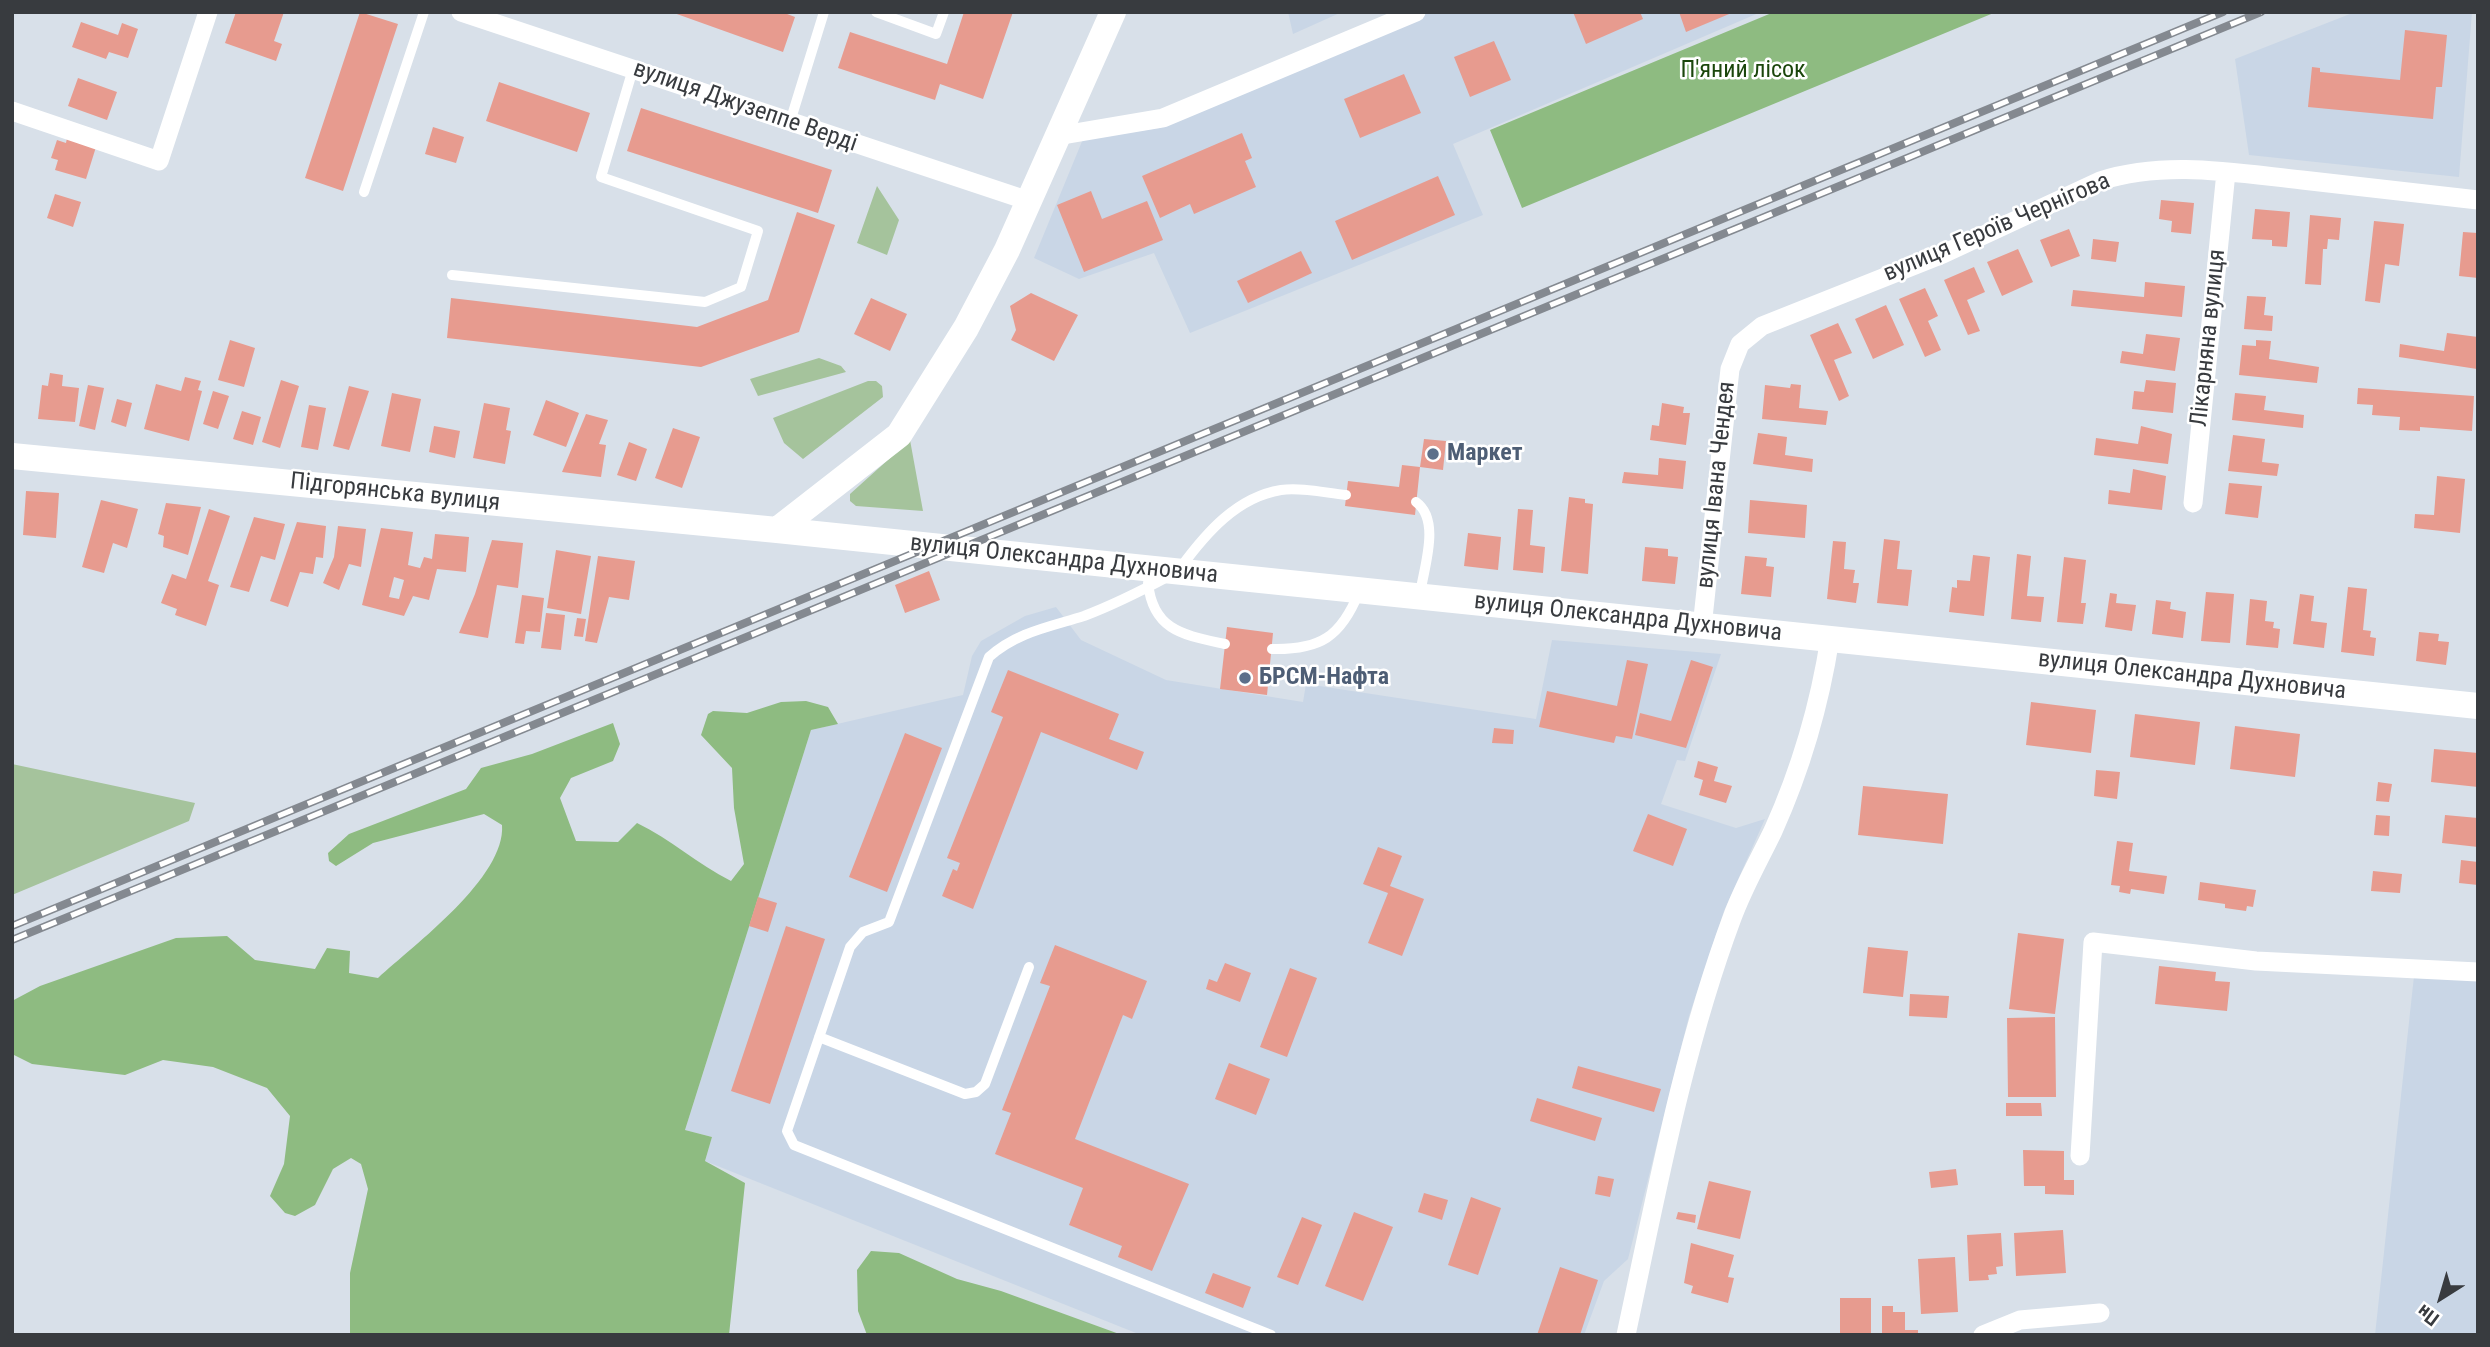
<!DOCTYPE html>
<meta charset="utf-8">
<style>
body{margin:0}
#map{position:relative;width:2490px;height:1347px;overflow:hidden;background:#d8e0e9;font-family:"Roboto Condensed",sans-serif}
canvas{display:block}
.frame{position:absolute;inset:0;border:14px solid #383b3f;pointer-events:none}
.north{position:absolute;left:2406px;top:1263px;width:70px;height:70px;-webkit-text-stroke:5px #fff;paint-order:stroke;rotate:217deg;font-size:19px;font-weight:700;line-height:28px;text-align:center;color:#383b3f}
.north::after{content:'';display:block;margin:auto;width:24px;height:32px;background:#383b3f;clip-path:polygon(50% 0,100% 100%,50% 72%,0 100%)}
</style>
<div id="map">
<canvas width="2490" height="1347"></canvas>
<div class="frame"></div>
<div class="north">Пн</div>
</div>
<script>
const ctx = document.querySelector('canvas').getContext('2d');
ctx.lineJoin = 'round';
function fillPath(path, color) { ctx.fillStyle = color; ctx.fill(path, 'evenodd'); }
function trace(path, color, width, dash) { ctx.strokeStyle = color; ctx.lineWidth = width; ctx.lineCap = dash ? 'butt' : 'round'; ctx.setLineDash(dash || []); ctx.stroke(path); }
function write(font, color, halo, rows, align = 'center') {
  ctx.font = font + ' "Roboto Condensed",sans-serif'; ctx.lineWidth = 5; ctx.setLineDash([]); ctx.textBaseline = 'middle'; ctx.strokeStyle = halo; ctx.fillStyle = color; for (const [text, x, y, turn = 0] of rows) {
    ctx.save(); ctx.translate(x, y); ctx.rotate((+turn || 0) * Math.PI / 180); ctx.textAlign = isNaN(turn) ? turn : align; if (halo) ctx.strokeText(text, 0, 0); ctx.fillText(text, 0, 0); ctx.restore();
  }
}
fillPath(new Path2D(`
 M1288 12H1342L1293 34Z
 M1427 12H1761L1453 144 1483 215 1190 333 1154 253 1079 279 1034 258 1083 139 1160 128Z
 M2355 12H2472L2459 177 2249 155 2235 59Z
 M1056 607 1081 640 1166 680 1303 702 1306 684 1536 719 1552 640 1721 654 1685 761 1677 760 1661 804 1736 828 1765 819 1724 911 1689 1016 1628 1259 1604 1281 1584 1335H1141L705 1161 712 1137 685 1130 811 730 963 695 972 656 981 641 1025 616Z
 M2414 976 2478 978V1335H2375Z`), '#c9d6e6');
fillPath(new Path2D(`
 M877 186 899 220 887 255 857 243Z
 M819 358 841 366 846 372 758 396 750 379Z
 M868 381H876L882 386 883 397 803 459 784 443 773 418Z
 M910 440 923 511 856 506 850 501V494Z
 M12 764 195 803 189 821 12 895Z`), '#a5c39c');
fillPath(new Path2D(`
 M1774 12H1996L1522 208 1490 130Z
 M806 701 828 707 838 724 811 730 685 1130 712 1137 705 1161 745 1183 729 1335H350V1273L368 1189 361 1164 351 1158 333 1169 315 1205 295 1216 285 1213 270 1196 284 1164 290 1116 267 1088 213 1067 163 1060 125 1075 32 1064 12 1054V1001L40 986 176 938 227 936 255 960 315 969 327 948 350 951 349 973 378 978C414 945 506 877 502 825L484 814 373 843 336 866 329 861 328 853 349 834 466 789 481 768 532 754 613 723 620 744 613 761 571 778 560 798 576 841 618 842 637 823C671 839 697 864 731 881L744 864 734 808 732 768 701 735 708 714 713 711 747 713 781 702Z
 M871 1251 899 1253 957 1279 1001 1291 1122 1335H867L858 1311 857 1270Z`), '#8ebb81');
fillPath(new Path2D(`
 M236 12H284L274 41 282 44 276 61 225 43Z
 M360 12 398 24 343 191 305 178Z
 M782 12 795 17 783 52 674 13Z
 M964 12H1013L983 99 940 84 935 100 838 68 850 32 947 64Z
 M1573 12H1640L1643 19 1586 44Z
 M1679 12H1734L1686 32Z
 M81 22 118 35 122 23 138 29 128 58 109 52 106 59 72 47Z
 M2405 30 2447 35 2442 87H2436L2433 119 2308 107 2312 67 2320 68V72L2400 80Z
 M1494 41 1511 80 1470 97 1454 57Z
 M1404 74 1421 113 1360 138 1344 99Z
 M78 78 117 92 107 120 68 106Z
 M499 82 590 113 577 152 486 121Z
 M641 108 832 170 818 213 627 151Z
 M433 127 464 137 456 163 425 154Z
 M1242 133 1252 158 1245 161 1256 187 1194 214 1190 204 1160 218 1142 176Z
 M67 138 96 147 86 179 55 170 58 160 51 158 57 140 66 143Z
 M1438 176 1455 215 1352 260 1335 221Z
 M1091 191 1102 219 1147 201 1163 240 1084 272 1057 205Z
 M55 194 81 202 73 227 47 218Z
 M2161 200 2194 203 2191 234 2171 232 2172 221 2159 219Z
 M2255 209 2290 212 2287 247 2272 246V240L2252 239Z
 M797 212 835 225 799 332 701 367 447 338 451 298 697 327 768 300Z
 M2310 215 2341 218 2339 240 2328 239 2327 249H2323L2321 285 2305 284Z
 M2374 221 2404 224 2399 266 2385 264 2380 303 2365 301Z
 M2069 229 2080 256 2051 267 2040 240Z
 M2463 232 2478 233V278L2459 276Z
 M2093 239 2119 242 2116 262 2091 259Z
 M2018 249 2033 282 2002 296 1987 262Z
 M1301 251 1312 273 1248 303 1237 281Z
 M1974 267 1985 292 1967 300 1980 331 1968 335 1944 280Z
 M2145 282 2185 286 2182 317 2071 306 2073 290 2144 297Z
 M1925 288 1938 316 1928 321 1941 350 1925 357 1899 299Z
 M1031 293 1078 315 1054 361 1011 340 1016 330 1010 306Z
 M2247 296 2266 297 2264 315 2273 316 2272 331 2244 329Z
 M871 298 907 314 890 351 854 334Z
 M1886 305 1904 345 1873 359 1855 319Z
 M1838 323 1852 353 1834 360 1849 396 1839 401 1810 335Z
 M2447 333 2478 337 2477 369 2399 357 2400 344 2444 351Z
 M2146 334 2180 338 2175 371 2120 363 2122 351 2143 354Z
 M230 340 255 348 244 387 218 380Z
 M2256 340 2271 341 2269 359 2319 367 2317 383 2239 375 2242 345 2256 346Z
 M50 373 63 375 62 386 79 388 75 422 38 419 42 385 48 386Z
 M185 377 201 381 198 390 202 391 189 441 144 429 156 384 181 391Z
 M281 380 299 386 280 448 262 442Z
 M2146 380 2176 383 2173 413 2132 409 2134 391 2144 392Z
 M1791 384 1801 385 1799 408 1828 411 1826 425 1762 419 1765 385 1790 388Z
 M88 385 104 388 95 430 79 426Z
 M349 386 369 391 349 450 333 446Z
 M2358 388 2474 396 2472 431 2420 427V431L2399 430 2400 417 2372 415 2373 405 2357 404Z
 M213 391 229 396 218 429 203 424Z
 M392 393 421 399 410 452 381 446Z
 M2235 393 2266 396 2264 410 2304 415 2303 428 2232 420Z
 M117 399 132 403 126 427 111 422Z
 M546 400 579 413 566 447 533 435Z
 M484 403 510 408 506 430 511 431 505 464 473 458Z
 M1662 403 1684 407 1683 413H1690L1686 445 1650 440 1652 425 1659 426Z
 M309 405 326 408 318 450 301 447Z
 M242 411 261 417 253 445 233 439Z
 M586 414 608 420 599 444 606 445 601 477 562 472Z
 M434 426 460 431 455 458 429 452Z
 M2141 426 2172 434 2168 464 2094 455 2096 438 2138 444Z
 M673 428 700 437 682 488 655 478Z
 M1758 433 1787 437 1785 455 1813 459 1812 472 1753 464Z
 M2233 435 2265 439 2262 462 2279 464 2277 476 2228 471Z
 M1424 439 1446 441 1443 470 1420 467Z
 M629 442 647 449 636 481 617 475Z
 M1659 458 1686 461 1683 489 1622 483 1624 472 1658 475Z
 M1402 465 1420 467 1415 515 1345 506 1348 481 1399 487Z
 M2133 469 2166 476 2162 510 2108 504 2109 490 2130 493Z
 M2437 476 2465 479 2460 533 2414 528 2415 514 2434 515Z
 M2229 483 2262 486 2258 518 2225 514Z
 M26 491 59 493 56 538 23 535Z
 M1569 497 1585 499V503L1593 504 1588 574 1561 571Z
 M101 500 138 509 127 548 113 543 104 573 82 567Z
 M1750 500 1807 505 1805 538 1748 533Z
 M166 503 201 507 188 555 163 547 164 536 158 534Z
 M209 509 230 516 208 581 219 585 206 626 175 615 177 609 161 603 172 574 186 579Z
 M1518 509 1533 510 1530 545 1545 547 1543 573 1513 570Z
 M254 517 285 524 275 560 261 556 249 592 230 587Z
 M297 522 326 526 323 558 316 557 313 574 300 572 288 607 270 601Z
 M338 526 366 529 361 567 349 564 339 590 323 583 334 557Z
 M381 528 413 532 408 565 420 568 424 557 432 559 435 534 469 537 466 572 437 569 429 600 413 596 404 616 362 605ZM394 577 404 580 399 599 389 597Z
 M1468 533 1501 537 1498 570 1464 566Z
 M1884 539 1900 541 1897 569 1912 570 1908 606 1877 603Z
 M492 540 523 543 518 588 497 585 488 638 459 633 475 594Z
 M1833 541 1846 542 1844 569 1855 570 1853 583H1859L1856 603 1827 599Z
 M1645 547 1668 549V556L1678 557 1675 584 1642 581Z
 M556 550 591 556 581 614 547 608Z
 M2017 554 2031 556 2027 596 2044 597 2041 622 2011 619Z
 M1973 555 1990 557 1984 616 1949 612 1952 587 1957 588V580L1970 581Z
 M598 556 635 561 629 600 609 597 597 643 585 641Z
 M1745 556 1767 558 1766 566 1774 567 1771 597 1741 594Z
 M2064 557 2086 560 2081 603H2086L2083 624 2057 622Z
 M929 571 940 600 905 613 895 585Z
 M2348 587 2367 589 2363 630 2371 631 2370 637 2376 638 2374 656 2341 652Z
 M2206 592 2234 594 2230 643 2201 641Z
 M2110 593 2117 594 2116 603 2136 605 2132 631 2105 627Z
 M2300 594 2314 596 2311 621 2327 623 2324 648 2293 644Z
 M522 595 544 598 540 632 526 631 524 644 515 643Z
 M2250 599 2267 601 2265 621 2274 622 2273 628 2280 629 2278 648 2246 645Z
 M2156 600 2171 602 2170 609 2186 612 2183 638 2152 634Z
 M546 613 565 615 561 650 541 648Z
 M577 618 586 619 583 637 574 636Z
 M1227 627 1273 633 1267 695 1220 689Z
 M2419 632 2439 634 2438 641 2449 642 2446 665 2416 661Z
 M1627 660 1648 664 1632 739 1616 736 1614 743 1539 727 1547 691 1617 706Z
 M1691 660 1713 667 1686 748 1635 735 1640 713 1671 721Z
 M1008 670 1119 714 1109 739 1144 752 1137 770 1041 732 973 909 942 896 953 869 957 871 960 863 947 858 1003 717 991 712Z
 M2031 702 2096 710 2091 753 2026 745Z
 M2135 714 2200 722 2195 765 2130 757Z
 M2235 726 2300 734 2295 777 2230 769Z
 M1494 728 1514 730 1513 744 1492 743Z
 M905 733 942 748 887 892 849 877Z
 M2434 749 2478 753V787L2431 782Z
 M1698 761 1718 767 1714 781 1732 786 1726 803 1699 795 1703 780 1694 777Z
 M2096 770 2120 772 2117 799 2094 796Z
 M2378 782 2392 784 2389 802 2376 801Z
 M1863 786 1948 794 1943 844 1858 835Z
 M1648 814 1687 829 1673 866 1633 851Z
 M2376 815 2390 816 2389 836 2374 835Z
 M2445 815 2478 818V847L2442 843Z
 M2117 841 2133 843 2129 871 2167 876 2164 894 2131 889 2130 894 2119 892 2120 886 2111 885Z
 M1378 847 1402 856 1390 886 1424 899 1402 956 1368 943 1388 893 1363 884Z
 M2461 860 2478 862V885L2459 883Z
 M2373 871 2402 874 2400 893 2371 891Z
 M2200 882 2256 890 2253 907 2247 906 2246 911 2225 908V904L2198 900Z
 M758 897 777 903 768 932 749 926Z
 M786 926 825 939 770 1104 731 1091Z
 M2018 933 2064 939 2055 1014 2009 1009Z
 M1055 945 1147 981 1132 1019 1123 1015 1075 1139 1189 1184 1152 1271 1118 1257 1122 1246 1069 1225 1083 1188 995 1154 1011 1113 1002 1110 1050 986 1040 983Z
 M1868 947 1908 951 1903 997 1863 993Z
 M1225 963 1251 973 1240 1002 1206 989 1209 979 1217 982Z
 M2159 966 2216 972 2215 981 2230 982 2227 1011 2155 1004Z
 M1290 968 1317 978 1287 1057 1260 1047Z
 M1910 994 1949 996 1947 1018 1909 1016Z
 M2055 1017 2056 1097H2008L2007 1018Z
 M1229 1063 1270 1079 1256 1115 1215 1099Z
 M1578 1066 1661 1089 1654 1112 1572 1088Z
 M1537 1098 1602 1118 1595 1141 1530 1121Z
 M2006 1103H2041L2042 1116H2006Z
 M2023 1150 2064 1151V1180H2074V1195L2045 1194V1186H2024Z
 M1956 1169 1958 1185 1931 1188 1929 1172Z
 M1598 1176 1614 1179 1610 1197 1595 1194Z
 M1709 1181 1751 1191 1740 1239 1697 1229Z
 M1424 1193 1448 1200 1442 1220 1418 1212Z
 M1471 1197 1501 1208 1478 1275 1448 1265Z
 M1354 1212 1393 1227 1363 1301 1325 1286Z
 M1678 1212 1696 1215 1695 1223 1676 1219Z
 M1302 1217 1322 1225 1298 1285 1277 1277Z
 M2063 1230 2066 1273 2016 1276 2014 1233Z
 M2001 1233 2003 1266 1996 1267 1997 1274 1988 1275 1989 1280 1969 1281 1967 1235Z
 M1691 1243 1734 1255 1728 1277 1734 1278 1728 1303 1691 1293 1693 1286 1684 1283Z
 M1955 1257 1958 1312 1921 1314 1918 1259Z
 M1560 1267 1598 1280 1580 1335H1537Z
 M1213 1273 1251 1287 1243 1308 1205 1293Z
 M1840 1298H1871V1335H1840Z
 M1882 1306H1893V1312H1905V1330H1918V1335H1882Z`), '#e79b8f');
trace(new Path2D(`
 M876 12 936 34 944 12
 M790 122 824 12
 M364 192 424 12
 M452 275 705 302 741 287 758 231 601 177 633 69
 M1416 502C1441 520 1424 567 1420 594
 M1181 567C1206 533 1237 497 1281 490 1301 487 1326 493 1346 495
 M1169 576C1141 591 1113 605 1084 616 1049 627 1017 632 989 657L889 922 863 932 850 947 787 1131 794 1145 1271 1335
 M1148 583C1153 631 1184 635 1225 644
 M1272 649C1320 650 1341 637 1359 592
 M819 1037 965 1094 976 1092 985 1084 1029 967`), '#fff', 10);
trace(new Path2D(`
 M461 12 1029 201
 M12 111 159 161 208 12
 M1057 136 1163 118 1416 12
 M2193 503 2226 172
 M1702 627 1730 369 1740 344 1762 326 1943 254 2100 181C2166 160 2235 173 2302 180 2361 187 2419 193 2478 200
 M2080 1156 2093 942 2256 961 2478 972
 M1626 1335C1656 1196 1682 1052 1732 918 1743 888 1759 860 1773 831 1800 771 1820 703 1830 638
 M1983 1335 2020 1320 2100 1313`), '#fff', 19);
trace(new Path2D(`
 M12 456 777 530 2478 706
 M777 530 899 435 966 328 1007 250 1113 12`), '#fff', 26);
const rail = new Path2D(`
 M12 926 2223 12
 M12 940 2261 12`);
trace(rail, '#848990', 8);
trace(rail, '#fff', 5, [16]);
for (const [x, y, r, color] of [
 [1433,454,7,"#5c6f8a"],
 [1245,678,7,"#5c6f8a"]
]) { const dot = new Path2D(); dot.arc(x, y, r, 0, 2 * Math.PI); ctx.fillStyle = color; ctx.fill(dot); trace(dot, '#fff', 2.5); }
write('24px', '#1b460c', '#fff', [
 ["П'яний лісок",1743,71]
]);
write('24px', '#383b3f', '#fff', [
 ["вулиця Джузеппе Верді",745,107,19],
 ["вулиця Героїв Чернігова",1997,228,-23],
 ["Лікарняна вулиця",2209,338,-84],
 ["вулиця Івана Чендея",1717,485,-84],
 ["Підгорянська вулиця",395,493,6],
 ["вулиця Олександра Духновича",1064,560,6],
 ["вулиця Олександра Духновича",1628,618,6],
 ["вулиця Олександра Духновича",2192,676,6]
]);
write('bold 24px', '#4e5e75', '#fff', [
 ["Маркет",1447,454],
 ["БРСМ-Нафта",1259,678]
], 'left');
</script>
